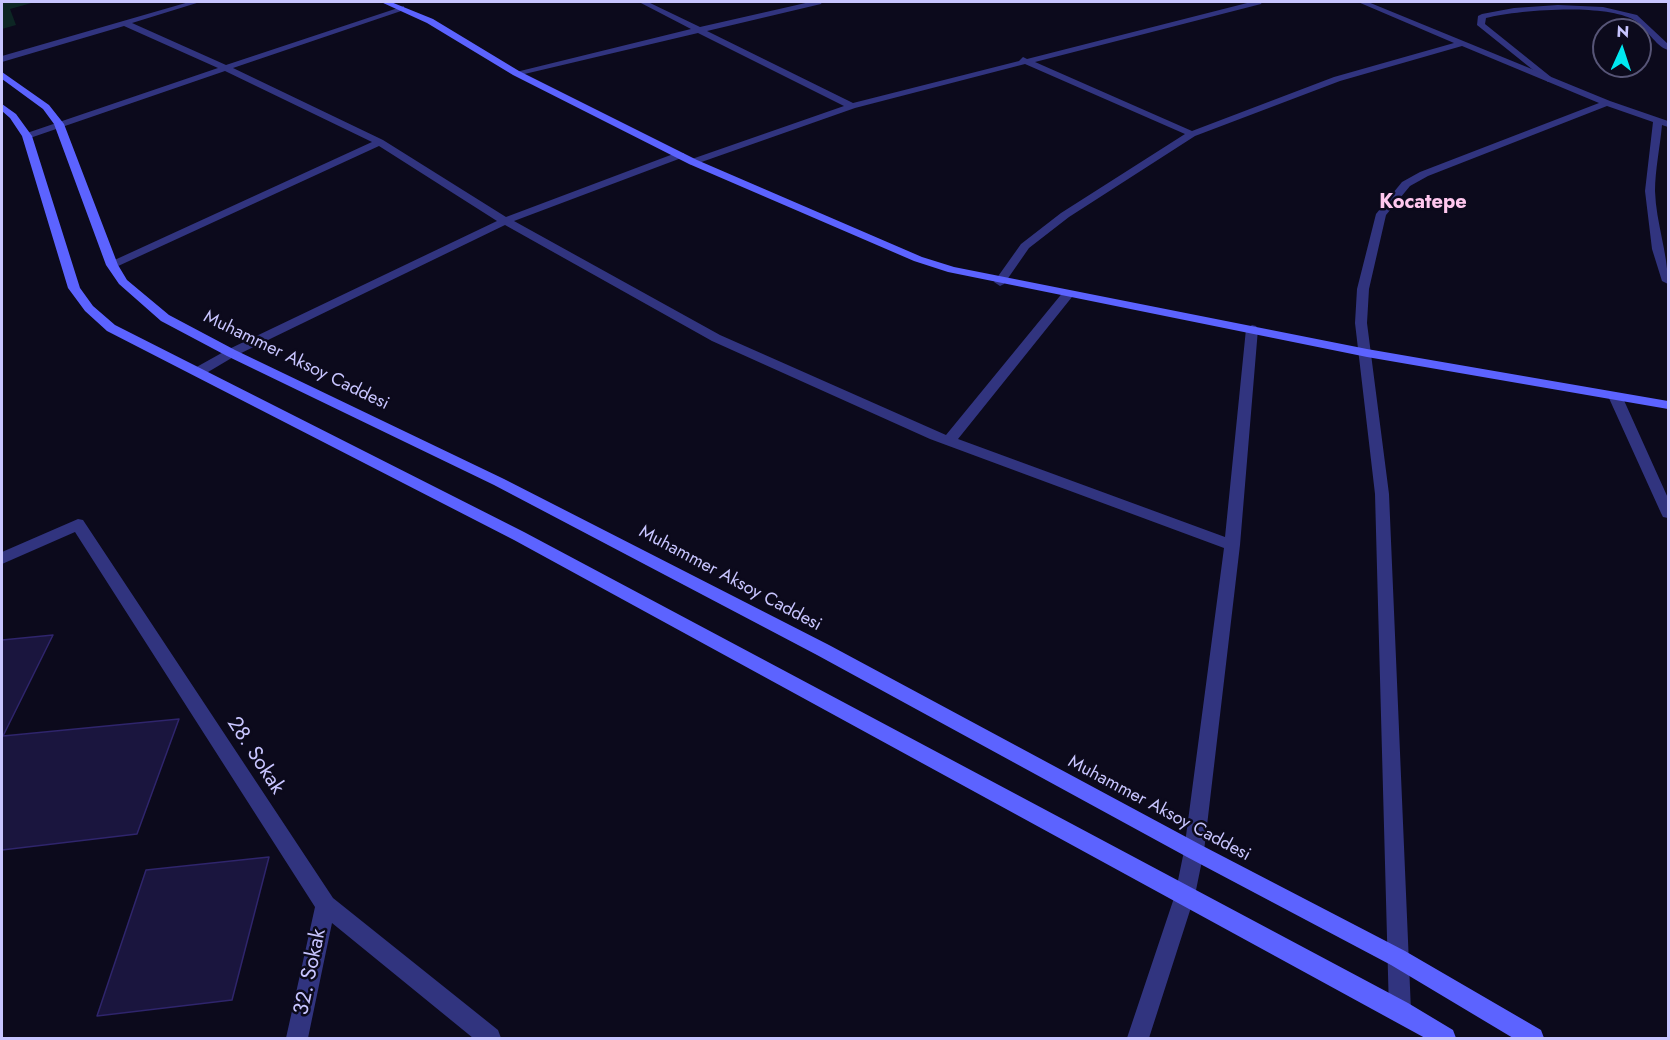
<!DOCTYPE html>
<style>
body{margin:0}
#map{position:relative;width:1670px;height:1040px;overflow:hidden;background:#0c0a1c;font-family:Jost,sans-serif}
canvas{display:block}
.frame{position:absolute;inset:0;border:3px solid #c8c5ff;pointer-events:none}
.north{position:absolute;left:1592px;top:18px;width:60px;height:60px;box-sizing:border-box;background:#0c0a1c;border:2px solid #575577;border-radius:50%;rotate:3deg;font-size:16px;font-weight:700;line-height:24px;text-align:center;color:#c8c5ff}
.north::after{content:'';display:block;margin:auto;width:21px;height:27px;background:#00e8f0;clip-path:polygon(50% 0,100% 100%,50% 72%,0 100%)}
</style>
<div id="map">
<canvas width="1670" height="1040"></canvas>
<div class="frame"></div>
<div class="north">N</div>
</div>
<script>
const ctx = document.querySelector('canvas').getContext('2d');
ctx.lineJoin = 'round';
function fillPath(path, color) { ctx.fillStyle = color; ctx.fill(path, 'evenodd'); }
function trace(path, color, width, dash) { ctx.strokeStyle = color; ctx.lineWidth = width; ctx.lineCap = dash ? 'butt' : 'round'; ctx.setLineDash(dash || []); ctx.stroke(path); }
function write(font, color, halo, rows, align = 'center') {
  ctx.font = font + ' Jost,sans-serif'; ctx.lineWidth = 5; ctx.setLineDash([]); ctx.textBaseline = 'middle'; ctx.strokeStyle = halo; ctx.fillStyle = color; for (const [text, x, y, turn = 0] of rows) {
    ctx.save(); ctx.translate(x, y); ctx.rotate((+turn || 0) * Math.PI / 180); ctx.textAlign = isNaN(turn) ? turn : align; if (halo) ctx.strokeText(text, 0, 0); ctx.fillText(text, 0, 0); ctx.restore();
  }
}
fillPath(new Path2D(`
 M2 2H35L10 9 16 25 2 29Z`), '#0d2624');
const building = new Path2D(`
 M53 635 3 736 179 719 137 834 2 850V640Z
 M269 857 232 1000 97 1016 146 870Z`);
fillPath(building, '#1a153e');
trace(building, '#2f256c', 1.5);
fillPath(new Path2D(`
 M1558 5 1603 7 1637 15 1668 44V50C1655 46 1647 28 1634 20 1604 3 1519 10 1486 18L1485 24 1551 77V81L1548 82 1477 25 1478 16 1482 14 1514 8Z`), '#31347f');
fillPath(new Path2D(`
 M189 2H200L132 23 226 65 404 6V10L233 68 383 140 506 217 676 153H684V157L514 221 720 335 946 435 1064 291H1072V297L958 439 1225 537 1246 329 1252 325 1256 326 1258 329 1240 545 1204 851 1195 895 1149 1038H1127L1175 895 1184 851 1224 548 930 439 712 341 505 225 235 356 203 375H193L192 372 193 369 227 350 497 221 379 146 116 267H108V263L372 142 225 71 30 138H24V134L218 68 124 26 2 62V56Z
 M639 2H648L700 27 810 2H822L821 4 707 31 853 103 1019 61 1023 57 1027 59 1251 2H1262L1261 4 1035 62 1192 131 1334 77 1454 43 1358 2H1368L1610 101 1668 121V127L1662 125C1660 147 1655 170 1655 191 1656 223 1668 253 1668 284L1662 281 1652 249 1645 191 1653 122 1607 106 1428 176 1410 186 1386 215 1369 289 1367 323 1389 494 1411 1011 1408 1019 1400 1022 1392 1019 1389 1011 1375 494 1355 323 1357 289 1376 214 1402 182 1420 172 1599 103 1462 46 1340 81 1195 136 1069 217 1029 248 1004 284 1000 286 994 282 1021 244 1061 213 1185 134 1025 64 855 108 693 165 689 164V160L844 106 698 33 516 76 512 73 691 29Z
 M1615 392 1622 396 1668 498V518L1663 517 1661 513 1608 396Z
 M78 519 83 520 333 898 498 1030 501 1038H473L332 923 308 1038H286L315 907 75 532 2 564V552Z`), '#31347f');
fillPath(new Path2D(`
 M381 2H391L433 19 519 71 697 160 922 257 954 267 1367 349 1668 401V409L1367 357 948 272 914 261 689 164 513 75 427 23Z
 M2 72 49 105 64 124 118 265 127 280 169 315 235 350 504 479 829 645 1201 845 1405 951 1541 1030 1544 1038H1513L1391 965 1187 857 817 655 494 485 227 356 161 321 119 284 106 265 54 124 43 109 2 79Z
 M2 104 16 114 32 136 80 288 93 306 115 325 524 532 1408 1003 1453 1030 1456 1038H1425L514 540 107 331 85 311 68 288 22 136 10 118 2 111Z`), '#5c63ff');
write('18px', '#c8c5ff', '#0c0a1c', [
 ["Muhammer Aksoy Caddesi",296,361,26],
 ["Muhammer Aksoy Caddesi",730,579,28],
 ["Muhammer Aksoy Caddesi",1159,809,28]
]);
write('bold 20px', '#ffc7ee', '#0c0a1c', [
 ["Kocatepe",1423,203]
]);
write('21px', '#c8c5ff', '#0c0a1c', [
 ["28. Sokak",255,756,57],
 ["32. Sokak",311,972,-78]
]);
</script>
